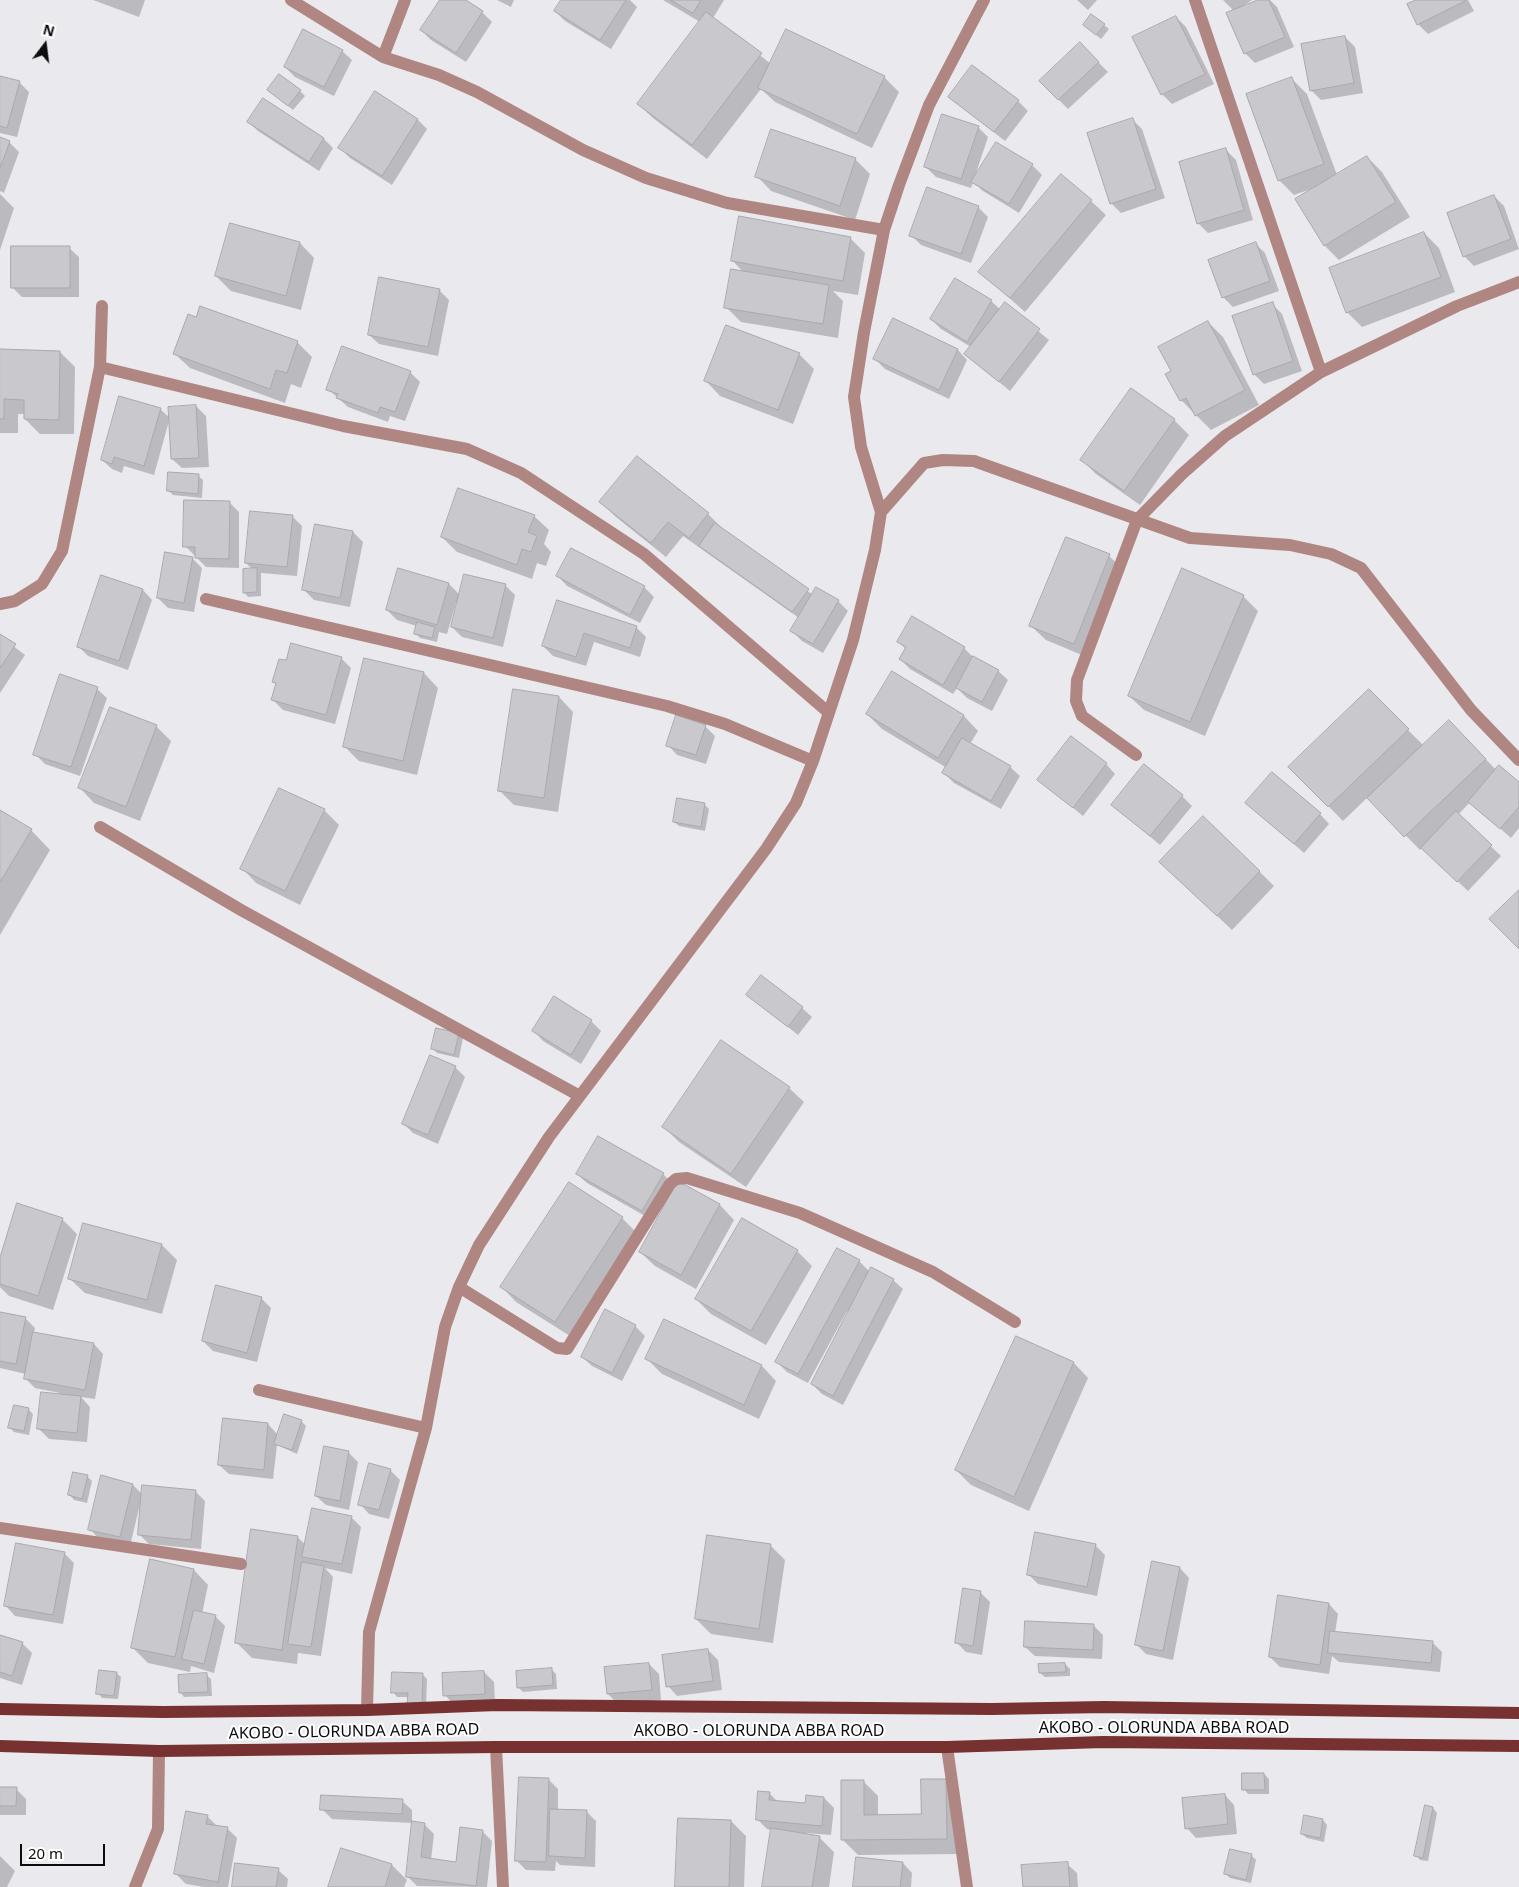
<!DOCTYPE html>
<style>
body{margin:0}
#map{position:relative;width:1519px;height:1887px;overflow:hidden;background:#eae9ee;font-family:"Noto Sans",sans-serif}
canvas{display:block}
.north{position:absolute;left:20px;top:20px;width:50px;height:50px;-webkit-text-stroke:4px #fff;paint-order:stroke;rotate:15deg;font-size:14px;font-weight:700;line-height:20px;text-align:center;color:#0c0c0e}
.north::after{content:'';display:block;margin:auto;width:18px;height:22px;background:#0c0c0e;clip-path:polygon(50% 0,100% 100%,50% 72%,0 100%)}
.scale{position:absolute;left:20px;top:1844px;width:85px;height:22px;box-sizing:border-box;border:2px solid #0c0c0e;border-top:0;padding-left:6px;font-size:15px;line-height:18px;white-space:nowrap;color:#0c0c0e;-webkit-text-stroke:4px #fff;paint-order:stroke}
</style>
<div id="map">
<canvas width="1519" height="1887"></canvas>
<div class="north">N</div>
<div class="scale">20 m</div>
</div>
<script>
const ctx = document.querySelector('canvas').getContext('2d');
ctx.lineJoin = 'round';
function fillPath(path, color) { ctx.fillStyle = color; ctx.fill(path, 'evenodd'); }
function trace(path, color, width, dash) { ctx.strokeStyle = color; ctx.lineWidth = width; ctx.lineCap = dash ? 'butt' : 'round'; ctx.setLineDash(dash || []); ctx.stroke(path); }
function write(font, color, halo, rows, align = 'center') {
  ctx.font = font + ' "Noto Sans",sans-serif'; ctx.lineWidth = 4; ctx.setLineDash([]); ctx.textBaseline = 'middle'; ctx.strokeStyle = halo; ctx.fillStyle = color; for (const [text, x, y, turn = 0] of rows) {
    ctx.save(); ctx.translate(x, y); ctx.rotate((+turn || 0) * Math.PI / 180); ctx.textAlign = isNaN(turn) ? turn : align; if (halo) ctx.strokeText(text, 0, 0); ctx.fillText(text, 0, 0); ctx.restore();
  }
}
fillPath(new Path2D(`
 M93 0H145L139 17Z
 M441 0H463L482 12 492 22 466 62 431 40 421 30Z
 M497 0H514L511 7Z
 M562 0H630L637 7 611 49 565 21 555 11Z
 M663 0H724L713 18 771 64 884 77 899 92 872 148 775 102 761 89 707 159 653 118 638 104 700 22Z
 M1077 0H1097L1088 10Z
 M1223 0H1252L1240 8 1261 0H1270L1277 7 1294 47 1255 63 1245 53 1234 11Z
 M1419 0H1468L1474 11 1428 34 1418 24Z
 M1176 17 1186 27 1214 84 1172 104 1162 94Z
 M1084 25H1104L1109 29 1101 39Z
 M1345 37 1355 47 1363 93 1321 100 1311 90Z
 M1080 44 1108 72 1068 109 1040 81Z
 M342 51 352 60 334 96 295 77 285 67Z
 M0 77 19 82 29 92 17 137 0 133Z
 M1292 79 1307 94 1337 175 1367 157 1382 172 1410 217 1339 260 1324 245 1314 188 1294 195 1279 180Z
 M300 91 305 96 293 110 273 94Z
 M375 93 418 120 427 129 392 185 350 158 340 148Z
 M949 97 1018 101 1028 111 1005 141Z
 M1132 119 1142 129 1165 198 1121 213 1111 203Z
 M249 122 324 139 333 148 319 171 258 131Z
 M978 127 988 137 975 176 997 143 1032 165 1042 175 1019 213 983 191 973 182 971 188 936 177 926 167Z
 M0 139 9 142 19 152 4 193 0 191Z
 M1226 150 1236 160 1253 220 1208 233 1198 223Z
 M855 159 870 174 855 220 771 191 757 176Z
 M0 194 14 208 0 250Z
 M1494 196 1504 206 1519 249 1474 266 1464 256Z
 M1091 201 1106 215 1025 312 980 272Z
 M978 207 988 217 971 263 921 245 911 235Z
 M1424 233 1439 248 1455 292 1362 327 1347 312Z
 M850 238 865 253 858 295 833 291 843 301 838 338 741 322 726 307 744 273 733 261Z
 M300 243 314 258 301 310 231 291 216 276Z
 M1256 244 1265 253 1279 291 1233 307 1223 297Z
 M69 248 79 257V297H22L12 287Z
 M439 290 449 300 438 356 379 344 369 335Z
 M991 301 1001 310 1005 304 1049 340 1010 391 965 354 971 347 941 329 931 319Z
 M1272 304 1282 314 1302 371 1264 384 1254 374Z
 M893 320 958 350 967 360 949 399 885 369 875 359Z
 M1208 322 1223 337 1259 405 1211 430 1181 400 1173 371Z
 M297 342 312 357 301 388 291 384 285 403 190 368 175 354Z
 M0 351 60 352 75 367 74 434H40L25 419V414H18V433H0Z
 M799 354 814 369 793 424 720 396 706 381Z
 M410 372 420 382 405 421 390 416 388 422 348 407 328 389Z
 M1132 390 1174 420 1189 435 1140 505 1096 474 1081 459Z
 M196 406 206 416 209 467 182 468 172 459 169 421 154 475 124 466 122 473 112 469 102 460 160 409 170 418Z
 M198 476 203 480 202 498 173 495 168 490Z
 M229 502 239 512V568L206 567 185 546Z
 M601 502 708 514 723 529 813 595 817 588 838 601 848 611 823 653 802 641 792 631 799 618 683 536 666 557 616 517Z
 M292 516 302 526 297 576 261 573V596L248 597 244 592 253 570 246 563Z
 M534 516 549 530 544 544 551 552 546 566 537 563 532 579 457 552 442 537Z
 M316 525 353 532 363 542 350 607 314 600 304 590Z
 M1066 538 1109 556 1124 570 1089 658 1046 640 1031 626Z
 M192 558 202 568 194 612 168 608 158 598Z
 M558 576 644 587 654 597 640 623 567 586Z
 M449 584 460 595 505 585 515 595 503 647 462 637 452 627 458 603H456L447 634 439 632 437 642 420 638 415 633 417 626 397 620 387 610Z
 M143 590 152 600 128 670 88 656 78 646Z
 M1243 596 1258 611 1205 736 1144 710 1129 696Z
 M558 601 636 627 646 637 640 657 594 642 586 666 553 656 543 646Z
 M0 636 25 655 0 693Z
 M898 642 964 648 973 657 998 671 1008 680 992 711 967 698 957 688 953 694 910 669 900 659 906 649Z
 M341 658 351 668 335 724 283 710 273 700 277 685 273 682 287 662Z
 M424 673 438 688 417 775 359 761 344 746Z
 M892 673 964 716 978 731 970 744 1010 767 1020 776 1001 809 954 783 944 773 947 768 882 729 867 714Z
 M97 689 107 698 80 776 45 764 35 754Z
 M1369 691 1424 746 1464 736 1496 770 1519 783V828L1511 838 1470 802 1458 815 1501 856 1468 891 1422 848 1420 850 1368 797 1343 821 1290 767Z
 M559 697 573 712 558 812 514 805 499 790Z
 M156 726 171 741 140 821 94 803 80 788Z
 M705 726 715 736 706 764 677 755 668 745Z
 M1106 764 1115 774 1083 816 1039 780Z
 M1182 796 1192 806 1160 845 1113 805Z
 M1247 803 1320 814 1329 824 1304 853Z
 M704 804 709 809 705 831 679 826 674 822Z
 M324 810 339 825 300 905 256 883 242 868Z
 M0 812 31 830 50 850 0 935Z
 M1259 871 1274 886 1232 930 1176 877Z
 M748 995 802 1008 812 1017 798 1035Z
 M591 1021 601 1031 581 1064 543 1041 534 1031Z
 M459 1034 463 1038 459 1058 437 1053 433 1049Z
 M455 1067 465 1077 438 1144 413 1133 403 1123Z
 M789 1088 804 1102 746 1187 679 1142 664 1127Z
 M577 1174H663L673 1184 652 1220 587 1183Z
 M678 1182 720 1205 734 1220 696 1289 655 1266 640 1252Z
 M622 1218 637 1233 570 1336 516 1302 502 1287Z
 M62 1219 77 1234 53 1310 9 1296 0 1287V1262Z
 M84 1225 162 1245 177 1260 162 1314 85 1293 70 1279Z
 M797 1251 812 1266 766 1345 711 1314 696 1299Z
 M859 1261 870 1272 893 1280 903 1289 843 1405 822 1394 812 1384 849 1312 847 1311 808 1383 787 1372 777 1362Z
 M261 1298 271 1308 257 1362 213 1351 203 1341Z
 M0 1313 25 1318 35 1328 34 1333 94 1344 103 1354 95 1399 81 1397 90 1407 87 1442 49 1439 39 1429 60 1393 35 1388 25 1378 26 1374 0 1368Z
 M665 1321 762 1366 776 1381 759 1419 662 1374 647 1359Z
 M635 1326 645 1336 622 1381 592 1366 582 1357Z
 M1074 1363 1088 1378 1029 1511 971 1485 956 1470Z
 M28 1409 33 1414 29 1435 14 1432 10 1428Z
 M224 1420 268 1424 278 1435 301 1421 306 1426 297 1454 277 1445 273 1479 229 1474 219 1465Z
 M348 1452 358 1462 349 1510 326 1505 316 1496Z
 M390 1470 400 1480 389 1519 369 1514 360 1504Z
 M87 1476 92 1481 87 1503 74 1500 70 1495Z
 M133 1485 143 1495 195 1491 205 1501 201 1549 149 1544 139 1534 140 1504 130 1546 99 1539 90 1529Z
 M351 1517 361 1527 352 1574 325 1568 333 1577 321 1656 298 1653 297 1664 252 1658 237 1643 297 1537 306 1545Z
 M770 1545 785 1560 773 1643 711 1634 696 1619Z
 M1095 1545 1105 1555 1097 1596 1038 1584 1028 1574Z
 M64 1553 74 1563 63 1624 15 1616 6 1606Z
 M1180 1568 1189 1578 1173 1660 1146 1654 1136 1644Z
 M194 1570 208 1585 202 1614 215 1616 225 1626 214 1673 191 1666 190 1672 148 1663 133 1648Z
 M980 1592 990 1602 982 1655 966 1652 956 1642Z
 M1329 1604 1338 1614 1335 1633 1432 1642 1442 1652 1440 1672 1339 1662 1332 1656 1329 1674 1280 1667 1270 1657Z
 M1093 1625 1103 1635 1102 1659 1035 1656 1025 1647Z
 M0 1637 22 1643 32 1653 22 1685 0 1678Z
 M708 1650 718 1660 722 1690 677 1696 668 1686Z
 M649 1664 659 1674 661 1700 618 1704 608 1694Z
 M1065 1664 1070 1669V1676L1045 1677 1040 1673Z
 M552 1670 556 1674 557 1689 523 1692 518 1687Z
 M484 1672 494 1682 495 1703 454 1705 445 1695Z
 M116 1673 121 1677 118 1699 102 1698 98 1693Z
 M422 1674 427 1679 426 1709 409 1697H397L393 1692Z
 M206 1675 211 1679 212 1696 184 1697 180 1692Z
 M1264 1774 1269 1779V1794H1248L1244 1789Z
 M548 1779 558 1789V1810L586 1811 596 1821 595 1867 560 1865 556 1861 555 1871 526 1870 516 1860Z
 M945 1780 960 1795 961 1854 858 1855 843 1840 863 1781 878 1796V1816L923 1815Z
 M0 1789H16L26 1799V1815H0Z
 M769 1793 778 1802 807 1805 824 1798 834 1808 831 1835 806 1833V1835L819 1837 834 1852 829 1887H764L772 1830 767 1829 757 1819Z
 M1225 1795 1234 1805 1237 1834 1196 1838 1187 1828Z
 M402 1801 412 1810V1823L424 1824 434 1834 431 1860 457 1863 482 1831 492 1841 487 1887 417 1886 407 1876 413 1823 332 1819 322 1809Z
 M1433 1808 1437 1813 1428 1861 1420 1860 1416 1855Z
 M207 1816 217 1826 227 1828 237 1838 228 1887H204L186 1884 176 1874Z
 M1305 1817 1323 1820 1327 1825 1324 1842 1307 1838 1302 1834Z
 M731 1821 746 1836 744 1887H677Z
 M341 1849 392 1865 407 1880 404 1887H330Z
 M1231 1850 1252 1856 1256 1860 1251 1883 1230 1878 1225 1873Z
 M0 1856 15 1871 7 1887H0Z
 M903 1863 912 1873 911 1887H854Z
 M1067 1864 1077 1873 1078 1887H1024Z
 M278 1870 288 1879 287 1887H233Z`), '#0003');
const building = new Path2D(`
 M440 0H466L483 11 456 53 420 30Z
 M561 0H626L600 40 554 11Z
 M671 0H701L693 13Z
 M1258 0H1269L1285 37 1244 54 1226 13Z
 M1416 0H1465V1L1417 25 1407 4Z
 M706 12 762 53 692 145 637 104Z
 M1091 14 1105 24 1096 35 1083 25Z
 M1176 16 1205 74 1161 95 1132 37Z
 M303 29 343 50 324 87 284 67Z
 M786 29 885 76 857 134 758 88Z
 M1345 36 1354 83 1310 91 1301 44Z
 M1080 42 1099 62 1058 100 1039 81Z
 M972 65 1019 100 994 132 948 97Z
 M279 74 301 90 288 106 267 90Z
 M0 76 20 81 7 128 0 126Z
 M1292 77 1324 164 1278 181 1246 94Z
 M375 91 418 119 382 176 338 148Z
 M263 98 324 138 309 162 247 122Z
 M942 114 979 126 961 179 924 167Z
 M1133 118 1156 189 1110 204 1087 133Z
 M771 129 856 158 840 206 755 177Z
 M0 137 10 141 0 168Z
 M996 142 1033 164 1009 204 971 182Z
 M1226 148 1244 210 1197 224 1179 162Z
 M1367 156 1396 202 1324 246 1295 199Z
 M1061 174 1092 200 1010 298 978 272Z
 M927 187 979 206 961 254 909 236Z
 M1494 195 1511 239 1463 257 1447 213Z
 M739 216 851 237 843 281 731 261Z
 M230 223 300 242 286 296 215 276Z
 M1424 232 1441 277 1346 313 1329 268Z
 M1256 242 1270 281 1222 298 1208 260Z
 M11 246H70V288H11Z
 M731 269 829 285 823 324 724 308Z
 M379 277 440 289 428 347 368 335Z
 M955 278 992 300 967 342 930 319Z
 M1005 302 1040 329 999 382 964 354Z
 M1273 302 1293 361 1253 375 1232 316Z
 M200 306 298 341 287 373 276 370 270 389 173 354 188 314 196 317Z
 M893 318 958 349 939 390 873 359Z
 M1208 321 1245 390 1195 416 1186 398 1180 401 1165 374 1171 371 1158 347Z
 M726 325 800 353 778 410 704 381Z
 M342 346 411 371 395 412 380 407 378 413 336 398 338 394 326 390Z
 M0 349 60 351 59 420 24 419V400L4 399V419H0Z
 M1131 388 1175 419 1124 491 1080 460Z
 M119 396 161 408 144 466 114 457 112 464 101 460Z
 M196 405 199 458 171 459 168 407Z
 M637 456 709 513 689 538 668 522 651 543 599 502Z
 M168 472 199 474 198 494 167 491Z
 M458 488 535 515 528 532 537 536 531 552 522 549 517 565 441 537Z
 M184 500 230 501 229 559 195 558V547H183Z
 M250 511 293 515 287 567 245 563Z
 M715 523 809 589 792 612 699 546Z
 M315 524 353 531 340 598 302 590Z
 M1066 537 1110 554 1074 644 1029 626Z
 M571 548 645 586 630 615 556 576Z
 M165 552 193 557 184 603 157 598Z
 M257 568V592L243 593V569Z
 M398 568 449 583 437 625 386 610Z
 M1182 568 1244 595 1190 722 1128 696Z
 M464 574 506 584 493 638 451 627Z
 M101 575 143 589 119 661 77 647Z
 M816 587 839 600 813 644 790 631Z
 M557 600 637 626 630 648 584 633 576 657 542 646Z
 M912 616 965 647 943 685 899 659 906 647 897 642Z
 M417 622 435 627 432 638 414 634Z
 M0 634 16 644 0 668Z
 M291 643 342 657 326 715 271 700 276 683 272 682 279 659 286 660Z
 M973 656 999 670 982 702 956 688Z
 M364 658 424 672 403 761 343 747Z
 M892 671 964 715 938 758 866 714Z
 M60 674 98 687 71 767 33 755Z
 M513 689 559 696 544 798 498 791Z
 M1369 689 1409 729 1328 807 1288 767Z
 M110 707 157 725 126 807 78 788Z
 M676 715 706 725 696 755 666 746Z
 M1449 720 1486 759 1404 837 1367 798Z
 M1071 736 1107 763 1073 808 1037 780Z
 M962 738 1011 766 991 801 942 773Z
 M1144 764 1183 795 1150 836 1111 805Z
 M1499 765 1519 782V807L1500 829 1468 802Z
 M1272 772 1321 813 1294 844 1245 803Z
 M279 788 325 809 285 891 240 869Z
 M677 798 705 803 701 827 673 822Z
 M0 810 32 829 0 882Z
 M1456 811 1492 845 1457 882 1421 848Z
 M1203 816 1260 871 1217 916 1159 862Z
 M1519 890V949L1489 919Z
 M761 975 803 1007 788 1027 746 995Z
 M554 996 592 1020 571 1055 532 1031Z
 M436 1028 459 1033 454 1055 431 1049Z
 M721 1040 790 1087 731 1174 662 1127Z
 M430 1055 456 1066 428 1135 402 1124Z
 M598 1136 664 1173 642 1211 576 1174Z
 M678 1181 720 1204 681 1275 639 1252Z
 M569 1182 623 1217 555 1322 500 1287Z
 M17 1203 63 1218 38 1296 0 1284V1258Z
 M742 1218 798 1250 751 1331 695 1299Z
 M83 1223 162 1244 147 1300 68 1279Z
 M837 1248 860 1260 798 1374 775 1362Z
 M871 1267 894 1279 833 1396 811 1384Z
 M216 1285 262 1297 247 1353 202 1341Z
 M605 1309 636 1325 612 1373 581 1357Z
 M0 1312 26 1317 16 1364 0 1361Z
 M664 1319 762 1365 744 1405 645 1359Z
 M33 1332 94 1343 85 1390 24 1379Z
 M1016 1336 1074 1362 1014 1497 955 1470Z
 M41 1392 81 1396 77 1433 37 1429Z
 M14 1405 29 1408 24 1431 8 1428Z
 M284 1414 302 1420 292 1450 274 1444Z
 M223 1418 268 1423 264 1470 218 1465Z
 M324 1446 349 1451 340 1501 315 1496Z
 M369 1463 391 1469 379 1510 358 1505Z
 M73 1472 88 1475 82 1499 68 1495Z
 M101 1475 133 1484 120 1537 88 1530Z
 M142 1485 196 1490 191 1540 138 1535Z
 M312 1508 352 1516 342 1564 302 1557Z
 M251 1529 298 1536 282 1650 235 1643Z
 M1035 1532 1096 1544 1087 1587 1027 1575Z
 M707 1535 771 1544 759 1629 695 1619Z
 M16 1543 65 1552 53 1615 4 1606Z
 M150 1559 194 1569 175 1657 131 1648Z
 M1152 1561 1180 1567 1163 1651 1135 1645Z
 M302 1562 324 1566 311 1647 288 1644Z
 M963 1588 981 1591 973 1646 955 1643Z
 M1278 1595 1329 1603 1320 1665 1269 1657Z
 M194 1610 216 1615 204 1664 182 1659Z
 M1025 1621 1094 1624 1093 1650 1024 1647Z
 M1330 1631 1433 1641 1431 1663 1328 1653Z
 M0 1635 23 1642 12 1676 0 1672Z
 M708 1649 713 1681 666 1687 662 1655Z
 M649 1663 652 1690 607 1694 604 1667Z
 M1065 1663 1066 1672 1039 1673 1038 1664Z
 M552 1668 553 1685 517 1688 516 1671Z
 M99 1670 117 1672 114 1696 96 1694Z
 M484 1671 485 1694 443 1696 442 1673Z
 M392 1672 423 1673 422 1705 407 1704 408 1693H391Z
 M207 1673 208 1692 179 1693 178 1675Z
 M1242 1773H1264L1265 1790H1242Z
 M519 1777 549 1778 546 1862 515 1861Z
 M921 1779H946L947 1839 841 1840V1780H864V1815L921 1814Z
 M0 1787H17L16 1806H0Z
 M758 1791 770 1792 769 1800 805 1803 806 1795 824 1797 822 1826 756 1820Z
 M1225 1794 1228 1824 1185 1829 1182 1798Z
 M321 1795 403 1799 402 1814 320 1810Z
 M1425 1805 1433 1807 1423 1858 1414 1856Z
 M550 1809 587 1810 585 1858 549 1856Z
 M186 1811 208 1815 206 1824 228 1827 218 1882 174 1874Z
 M1304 1815 1323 1819 1320 1838 1301 1834Z
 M678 1818 731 1820 729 1887H675Z
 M412 1821 425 1823 421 1857 456 1862 460 1827 483 1830 476 1886 406 1877Z
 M771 1828 820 1836 812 1887H762Z
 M341 1848 392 1864 385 1887H328Z
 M1230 1849 1252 1854 1246 1880 1224 1874Z
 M856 1857 903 1862 900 1887H853Z
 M1068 1862 1070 1887H1023L1021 1865Z
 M235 1863 279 1868 276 1887H232Z`);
fillPath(building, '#c9c8cd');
trace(building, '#a9a9ad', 1);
trace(new Path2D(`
 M291 0 383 57
 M405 0 383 57 439 75 477 92 583 150 646 178 727 203 884 230
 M1195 0 1321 372
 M100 367 343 426 467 449 521 473 644 554 828 712
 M881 512 924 463 943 460 974 461 1190 538 1290 545 1331 554 1361 568 1471 710 1519 760
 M206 599 667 706 725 724 813 761
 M0 604 15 601 42 584 62 551 100 367 102 306
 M1136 755 1082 716 1076 701 1077 680 1137 520 1182 474 1225 436 1321 372 1457 306 1519 282
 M100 827 241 910 578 1095
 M459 1287 557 1348 567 1349 670 1184 676 1179 687 1178 800 1213 933 1272 1015 1322
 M259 1390 426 1428
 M0 1528 241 1564
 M367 1710 369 1632 426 1428 445 1327 459 1287 479 1245 549 1137 766 849 796 803 813 761 853 640 875 550 881 512 861 447 854 397 864 332 884 230 899 185 929 105 984 0
 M496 1747 503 1887
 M947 1747 967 1887
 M135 1887 158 1829 159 1751`), '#b08683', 12);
trace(new Path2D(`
 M0 1709 163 1712 367 1710 497 1705 992 1709 1104 1707 1519 1713
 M0 1746 159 1751 496 1747H947L1103 1742 1519 1746`), '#773130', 12);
write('16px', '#0c0c0e', '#fff', [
 ["AKOBO - OLORUNDA ABBA ROAD",1164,1728],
 ["AKOBO - OLORUNDA ABBA ROAD",759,1731],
 ["AKOBO - OLORUNDA ABBA ROAD",354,1732,-1]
]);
</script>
